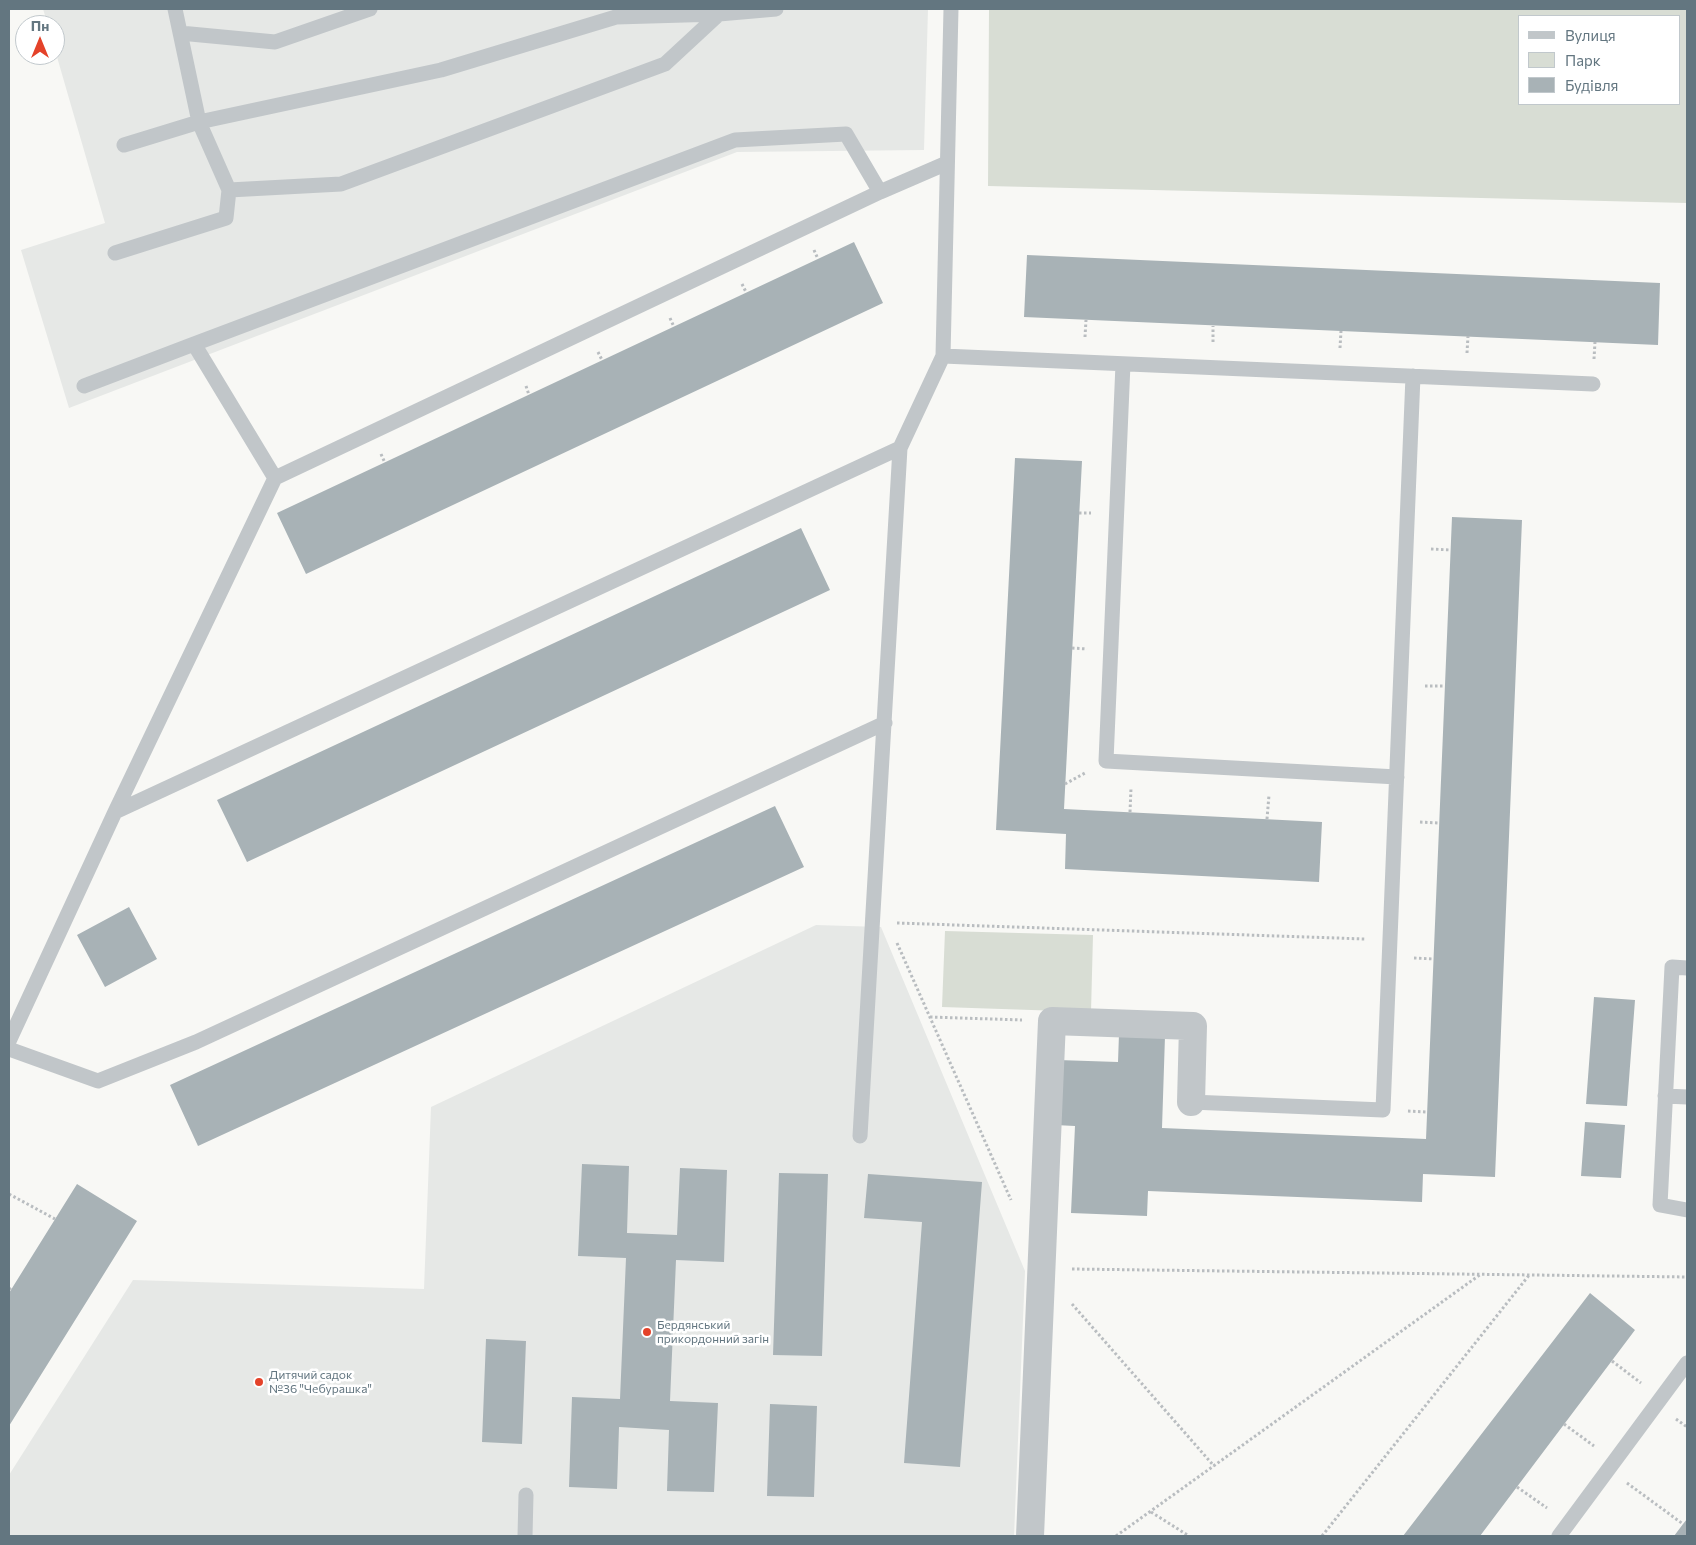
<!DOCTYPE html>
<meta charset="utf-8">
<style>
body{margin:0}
#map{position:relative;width:1696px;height:1545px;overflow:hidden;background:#f8f8f5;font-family:Commissioner,sans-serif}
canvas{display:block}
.frame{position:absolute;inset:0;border:10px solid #637680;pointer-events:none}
.legend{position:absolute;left:1518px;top:15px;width:162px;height:90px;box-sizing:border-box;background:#fff;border:1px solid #c1c8cc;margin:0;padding:6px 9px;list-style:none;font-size:15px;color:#637680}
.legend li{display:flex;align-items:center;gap:10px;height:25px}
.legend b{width:25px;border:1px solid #c1c8cc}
.north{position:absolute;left:15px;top:15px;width:50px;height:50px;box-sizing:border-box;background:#fff;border:1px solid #c1c8cc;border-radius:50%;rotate:0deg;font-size:14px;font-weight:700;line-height:20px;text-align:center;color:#637680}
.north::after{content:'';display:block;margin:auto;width:18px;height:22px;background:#e44229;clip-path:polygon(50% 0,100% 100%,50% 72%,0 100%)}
</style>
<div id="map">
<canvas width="1696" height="1545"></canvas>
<div class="frame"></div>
<ul class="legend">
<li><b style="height:6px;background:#c1c6c9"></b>Вулиця</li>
<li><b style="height:14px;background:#d8ddd4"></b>Парк</li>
<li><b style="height:14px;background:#a8b2b6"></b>Будівля</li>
</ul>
<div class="north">Пн</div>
</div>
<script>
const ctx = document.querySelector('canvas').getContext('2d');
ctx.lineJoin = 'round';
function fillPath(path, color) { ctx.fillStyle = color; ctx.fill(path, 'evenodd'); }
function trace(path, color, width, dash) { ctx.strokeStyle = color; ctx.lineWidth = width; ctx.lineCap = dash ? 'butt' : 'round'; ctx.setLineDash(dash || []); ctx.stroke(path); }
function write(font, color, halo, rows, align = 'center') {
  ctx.font = font + ' Commissioner,sans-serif'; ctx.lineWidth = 5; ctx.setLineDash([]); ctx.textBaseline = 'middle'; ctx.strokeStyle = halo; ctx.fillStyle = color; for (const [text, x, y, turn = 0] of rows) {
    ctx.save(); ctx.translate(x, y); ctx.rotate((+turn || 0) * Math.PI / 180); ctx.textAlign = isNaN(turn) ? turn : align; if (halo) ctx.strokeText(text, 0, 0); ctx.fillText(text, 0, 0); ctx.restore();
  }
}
fillPath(new Path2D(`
 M43 9H928L924 150 737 152 69 408 21 250 105 223 55 50V25H48Z
 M816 925 881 927 1025 1271 1014 1536H9V1475L133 1280 424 1289 431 1107Z`), '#e6e8e6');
fillPath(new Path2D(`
 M989 9H1687V203L988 186ZM1520 16H1680V104H1520Z
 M945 931 1093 935 1091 1012 942 1007Z`), '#d8ddd4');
fillPath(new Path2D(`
 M854 242 883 303 306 574 277 513Z
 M1027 255 1660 283 1658 345 1024 317Z
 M1015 458 1082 461 1064 809 1322 822 1319 882 1065 869 1066 834 996 830Z
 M1452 517 1522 520 1495 1177 1423 1174 1422 1202 1148 1191 1147 1216 1071 1213 1075 1126 1055 1125 1058 1060 1118 1062 1119 1034 1165 1036 1162 1128 1426 1139Z
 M801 528 830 590 247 862 217 800Z
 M775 806 804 867 198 1146 170 1085Z
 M129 907 157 959 105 987 77 935Z
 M1594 997 1635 1000 1627 1106 1586 1104Z
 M1585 1122 1625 1125 1621 1178 1581 1176Z
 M582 1164 629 1166 627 1233 677 1235 680 1168 727 1170 724 1262 676 1260 670 1401 718 1403 714 1492 667 1491 669 1430 619 1427 617 1489 569 1487 572 1397 620 1399 626 1258 578 1256Z
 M779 1173 828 1174 822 1356 773 1355Z
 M868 1174 982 1182 960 1467 904 1463 922 1222 864 1218Z
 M77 1184 137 1221 9 1426V1293Z
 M1590 1293 1635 1330 1480 1536H1403Z
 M486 1339 526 1341 522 1444 482 1442Z
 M770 1404 817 1406 814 1497 767 1496Z
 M1687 1519V1536H1674L1683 1524Z`), '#a8b2b6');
trace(new Path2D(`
 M814 250 818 259
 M742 284 746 292
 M670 318 674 327
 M1085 337 1086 320
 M1213 342V326
 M1340 348 1341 331
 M598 352 602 360
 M1467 353 1468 336
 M1594 359 1595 342
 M526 386 529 395
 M381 454 385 463
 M1079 513H1091
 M1431 549 1451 550
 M1072 648 1087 649
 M1425 686H1445
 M1065 784 1085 773
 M1130 812 1131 788
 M1267 819 1269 795
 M1420 822 1439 823
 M897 923 1365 939
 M897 943 1011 1200
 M1414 958 1434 959
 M930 1017 1022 1020
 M1408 1111 1427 1112
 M9 1194 55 1219
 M1072 1269 1687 1277
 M9 1288 11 1290
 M1072 1304 1214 1466
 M1612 1361 1641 1383
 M1676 1419 1687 1427
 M1564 1424 1594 1446
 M1627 1483 1683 1524
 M1517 1487 1547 1508
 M1151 1512 1189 1536
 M1116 1536 1481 1274
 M1322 1536 1530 1274`), '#b9bdc0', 3, [2.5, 2.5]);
trace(new Path2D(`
 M180 33 275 42 370 9
 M124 145 199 122 441 70 616 17 719 14 776 9
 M229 190 341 184 665 64 719 14
 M115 253 226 218 229 190 199 122 175 9
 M943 356 1593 384
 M1123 364 1106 761 1397 777
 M84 386 194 344
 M275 478 194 344 735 140 846 134 880 192
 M115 812 900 448
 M1687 968 1672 967 1660 1205 1687 1210
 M9 1041 115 812 275 478 880 192 947 163
 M9 1049 98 1081 196 1042 885 723
 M1665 1096 1687 1097
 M1191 1102 1383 1110 1413 376
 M860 1136 900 448 943 356 951 9
 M525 1536 526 1495
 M1559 1536 1687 1363`), '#c1c6c9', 15);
trace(new Path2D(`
 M1030 1536 1052 1021 1193 1026 1191 1102`), '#c1c6c9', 28);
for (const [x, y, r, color] of [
 [647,1332,5,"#e44229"],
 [259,1382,5,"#e44229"]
]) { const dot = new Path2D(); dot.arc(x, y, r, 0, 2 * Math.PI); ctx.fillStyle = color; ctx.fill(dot); trace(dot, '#fff', 2); }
write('12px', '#637680', '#fff', [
 ["Бердянський",657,1325],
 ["прикордонний загін",657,1339],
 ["Дитячий садок",269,1375],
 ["№36 \"Чебурашка\"",269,1389]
], 'left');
</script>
